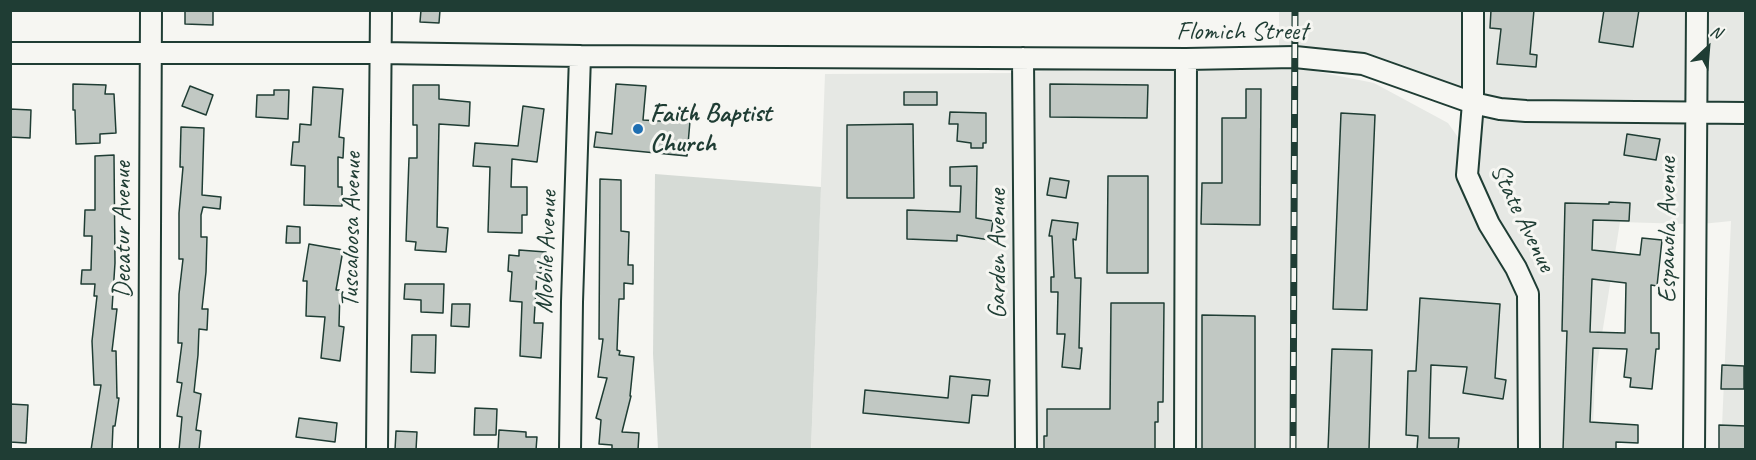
<!DOCTYPE html>
<style>
body{margin:0}
#map{position:relative;width:1756px;height:460px;overflow:hidden;background:#f6f6f2;font-family:Caveat,sans-serif}
canvas{display:block}
.frame{position:absolute;inset:0;border:12px solid #1f3d34;pointer-events:none}
.north{position:absolute;left:1678px;top:18px;width:60px;height:60px;-webkit-text-stroke:4px #f6f6f2;paint-order:stroke;rotate:26deg;font-size:16px;font-weight:700;line-height:24px;text-align:center;color:#1f3d34}
.north::after{content:'';display:block;margin:auto;width:21px;height:27px;background:#1f3d34;clip-path:polygon(50% 0,100% 100%,50% 72%,0 100%)}
</style>
<div id="map">
<canvas width="1756" height="460"></canvas>
<div class="frame"></div>
<div class="north">N</div>
</div>
<script>
const ctx = document.querySelector('canvas').getContext('2d');
ctx.lineJoin = 'round';
function fillPath(path, color) { ctx.fillStyle = color; ctx.fill(path, 'evenodd'); }
function trace(path, color, width, dash) { ctx.strokeStyle = color; ctx.lineWidth = width; ctx.lineCap = dash ? 'butt' : 'round'; ctx.setLineDash(dash || []); ctx.stroke(path); }
function write(font, color, halo, rows, align = 'center') {
  ctx.font = font + ' Caveat,sans-serif'; ctx.lineWidth = 6; ctx.setLineDash([]); ctx.textBaseline = 'middle'; ctx.strokeStyle = halo; ctx.fillStyle = color; for (const [text, x, y, turn = 0] of rows) {
    ctx.save(); ctx.translate(x, y); ctx.rotate((+turn || 0) * Math.PI / 180); ctx.textAlign = isNaN(turn) ? turn : align; if (halo) ctx.strokeText(text, 0, 0); ctx.fillText(text, 0, 0); ctx.restore();
  }
}
fillPath(new Path2D(`
 M1279 11H1466L1465 92 1393 64 1365 56 1279 50Z
 M1480 11H1689L1688 104 1527 103 1480 96Z
 M1704 11H1745V104H1703Z
 M1108 66 1179 67 1178 449H1033L1031 72Z
 M1262 66 1294 67 1374 83 1448 123 1462 143 1521 296 1522 449 1193 450 1194 67Z
 M1016 73 1018 449 811 450 825 74Z
 M1479 113 1688 120 1687 224 1620 222 1595 378 1592 449H1537V314L1474 173Z
 M1703 120 1745 121V449H1721L1731 221 1702 224Z`), '#e6e8e4');
fillPath(new Path2D(`
 M655 174 821 187 811 449H658L653 354Z`), '#d6dbd6');
const building = new Path2D(`
 M185 10H213V25L185 24Z
 M421 10H440L439 23 420 22Z
 M1491 10H1534L1530 54 1537 55 1536 67 1497 64 1501 29 1490 28Z
 M1604 10H1639L1633 47 1599 42Z
 M73 84 106 85 105 94H114L116 133 100 134V143L76 144 75 110H73Z
 M616 84 646 86 643 120 675 122 676 120 690 121 687 156 594 147 596 132 612 134Z
 M1050 84 1148 85 1147 118 1050 117Z
 M413 85H439V99L470 102 469 126 439 124 437 227 448 228 446 252 415 250 416 242 406 241 409 158H417V125H413Z
 M190 86 213 95 206 115 182 106Z
 M313 87 343 89 339 137 344 138 343 158 338 157V187H342V206L304 205 305 166 291 165 293 142H299L300 124 311 125Z
 M1246 89H1261L1260 225 1201 224 1202 183H1222V118H1246Z
 M274 90H289L288 119 256 117 257 95H274Z
 M904 92H937V105H904Z
 M523 106 544 109 537 162 512 159 511 187H527V215H522V233L488 232 490 167 473 166 475 143 518 146Z
 M10 109 31 110 30 138 10 137Z
 M950 112 986 113V143H983V148H971V143L957 141 958 124H949Z
 M1341 113 1375 115 1367 310 1333 309Z
 M913 124 914 198H847V125Z
 M181 127 204 128 202 195 221 197 220 209 203 207 201 215V237H207L206 272 202 309H208L207 330 199 329 198 355 194 392 201 394 196 430 201 431 199 450H179L182 417 177 416 182 383 177 382 182 343H178L179 294 183 259H179V213L183 167H180Z
 M1627 134 1660 139 1656 160 1624 155Z
 M114 155 115 263 112 309H117L112 351H116L117 398H119L115 426H113L112 450H91L101 385H94L92 341 97 296H94L95 284H81L82 270H91L92 236H84L85 210H95V156Z
 M977 166 976 218 993 221 990 240 957 235V241L907 239V210L960 212 961 186H950V167Z
 M1108 176H1148V273H1107Z
 M1050 178 1069 181 1066 198 1047 195Z
 M600 179 621 180V231L629 232 628 265H633V284L624 283V299H619L617 350 620 351 619 355 634 357 630 396H631L622 432 639 433 638 450H612V445L599 444 601 420 596 418 607 378 598 377 603 339H599Z
 M1609 202 1630 203 1629 221 1593 220 1592 250 1640 255 1642 238 1662 240 1657 286 1651 285V333H1659V349H1656L1652 389 1630 387 1631 378 1624 377 1627 349 1593 348 1590 422 1638 425V443L1616 442V450H1563L1567 331H1562L1565 203 1609 204ZM1592 279 1626 283 1625 333 1590 332Z
 M1052 220 1078 223 1076 240 1073 239 1075 278H1081L1079 348H1082L1080 369 1062 367 1065 334H1057L1058 292H1051V277H1054L1052 236H1049Z
 M287 226 300 227V243H286Z
 M309 244 343 250 336 290H340L339 326 344 327 340 361 321 358 325 317 306 316 307 281H303Z
 M519 250 546 252 545 273H537L534 323H543L541 358 520 356 522 302 510 301 512 272 508 271 509 255 519 256Z
 M405 284H444L443 313 421 312V300L404 299Z
 M1420 298 1500 304 1495 378 1506 380 1503 399 1463 393 1467 367 1431 365 1429 438H1459L1458 450H1417L1418 436 1406 435 1408 371H1416Z
 M1111 303H1164L1163 402H1158V422H1155V450H1044V436H1047V409H1110Z
 M452 304H470L469 327 451 326Z
 M1202 315 1255 316V450H1202Z
 M412 335H436L435 373 411 372Z
 M1332 349 1372 350 1369 450H1328Z
 M1722 365 1744 366V389H1721Z
 M950 376 990 380 988 396 972 395 969 423 863 413 865 390 948 398Z
 M10 404 28 405 26 443 10 442Z
 M475 408 497 409 496 435H474Z
 M299 418 337 423 335 442 296 437Z
 M1719 425 1746 426V449H1719Z
 M499 430 526 432V437H537L536 450H498Z
 M396 431 417 432 416 450H395Z`);
fillPath(building, '#c1c8c3');
trace(building, '#1f3d34', 1.5);
const minor = new Path2D(`
 M1473 10V103L1467 175 1489 224 1516 268 1528 294 1529 450
 M10 53H381L580 56 1186 59 1295 57 1363 64 1473 103 1500 109 1526 111 1746 113
 M1023 58 1026 450
 M149 450 151 10
 M377 450 381 10
 M570 450 572 302 580 56
 M1185 450 1186 59
 M1694 450 1697 10`);
trace(minor, '#1f3d34', 24);
trace(minor, '#f6f6f2', 20);
const rail = new Path2D(`
 M1293 450 1295 10`);
trace(rail, '#1f3d34', 7);
trace(rail, '#f6f6f2', 4.5, [14]);
for (const [x, y, r, color] of [
 [638,129,6,"#1f6fb2"]
]) { const dot = new Path2D(); dot.arc(x, y, r, 0, 2 * Math.PI); ctx.fillStyle = color; ctx.fill(dot); trace(dot, '#f6f6f2', 2); }
write('26px', '#1f3d34', '#f6f6f2', [
 ["Flomich Street",1242,32],
 ["State Avenue",1522,218,64],
 ["Decatur Avenue",123,230,-90],
 ["Tuscaloosa Avenue",352,230,-89],
 ["Espanola Avenue",1668,230,-90],
 ["Mobile Avenue",547,252,-88],
 ["Garden Avenue",998,254,-90]
]);
write('bold 26px', '#1f3d34', '#f6f6f2', [
 ["Faith Baptist",650,114],
 ["Church",650,144]
], 'left');
</script>
